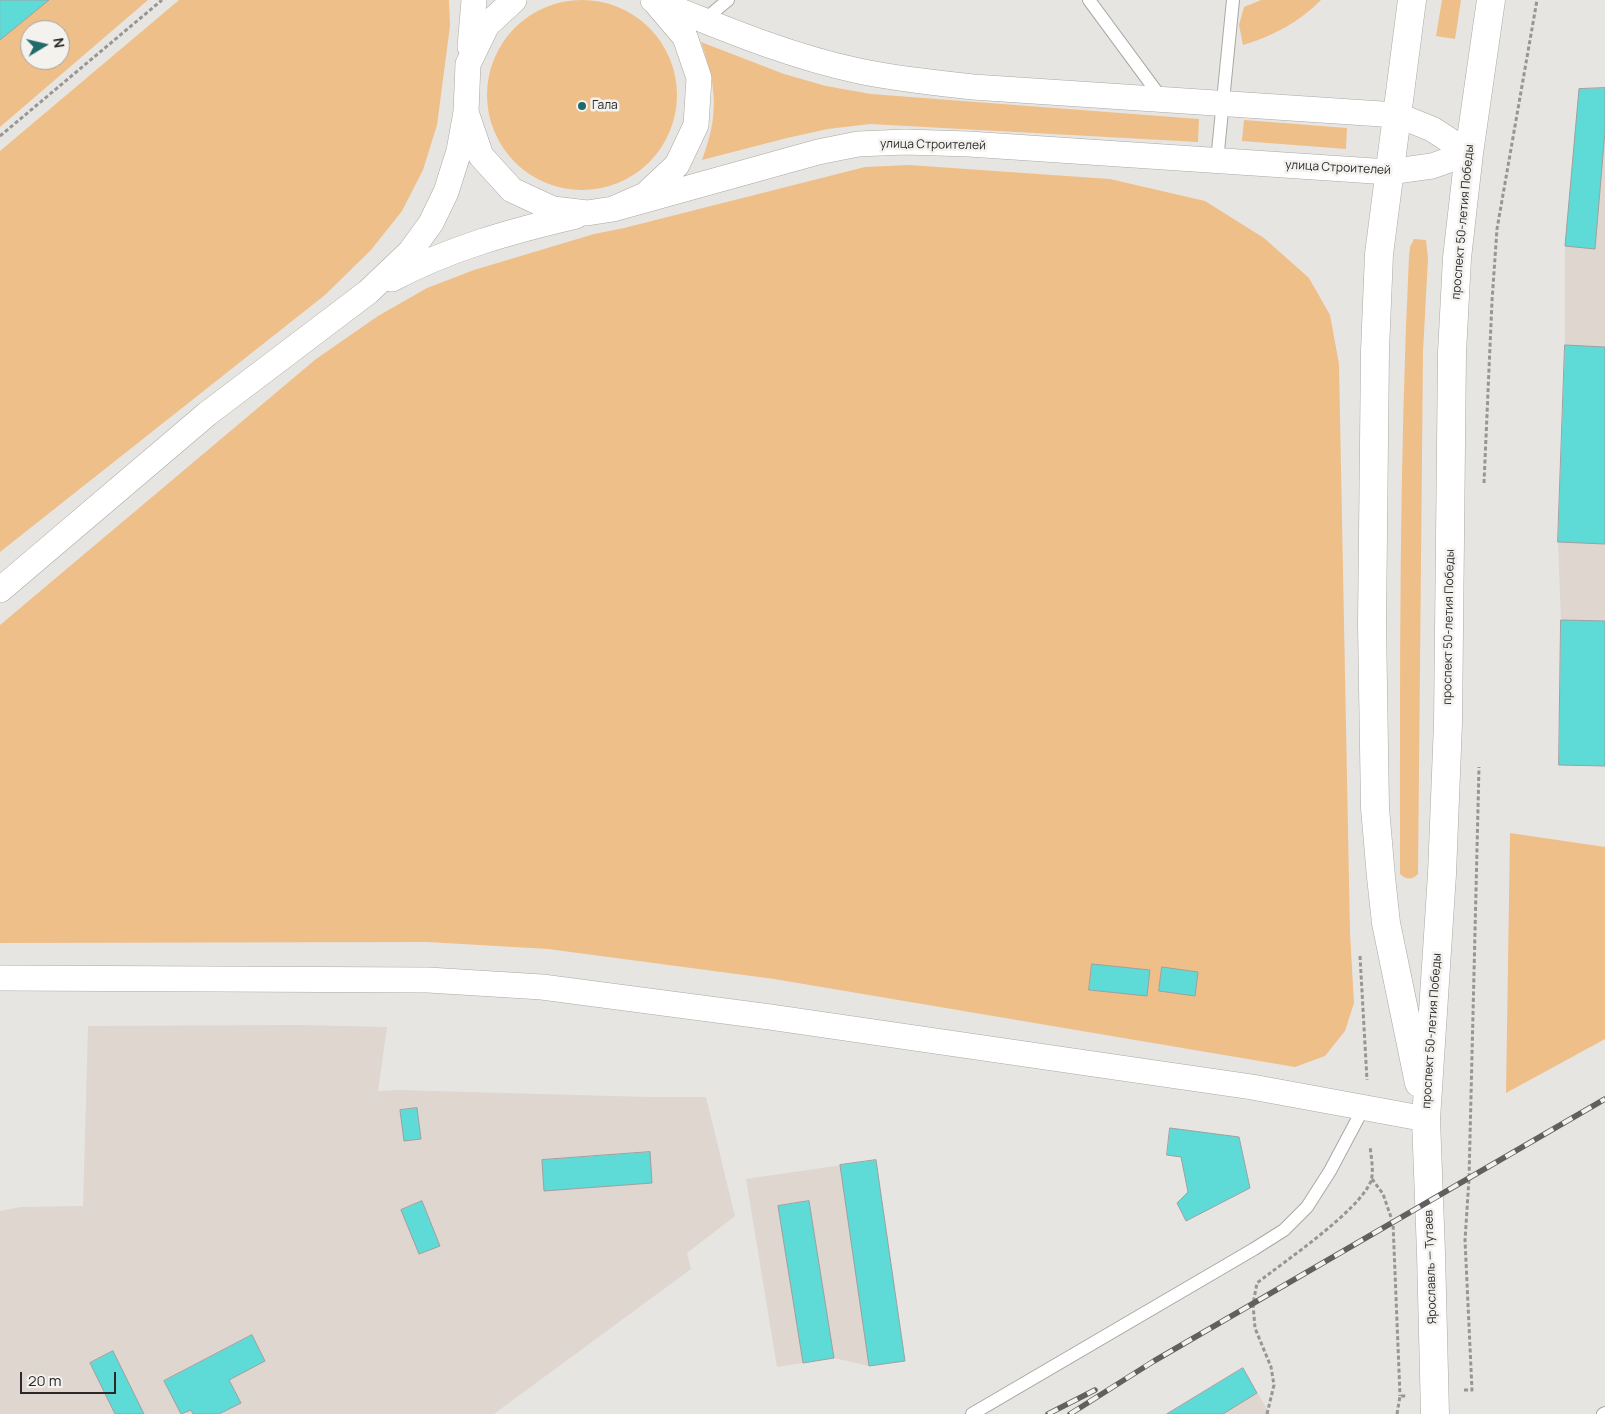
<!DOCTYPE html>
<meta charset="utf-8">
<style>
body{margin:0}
#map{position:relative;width:1605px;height:1414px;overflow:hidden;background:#e7e5e2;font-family:Manrope,sans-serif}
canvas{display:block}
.north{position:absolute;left:20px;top:20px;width:50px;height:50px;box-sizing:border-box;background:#f4f2ef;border:1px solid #a3a29f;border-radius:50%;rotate:81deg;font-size:14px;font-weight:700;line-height:20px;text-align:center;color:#2a2928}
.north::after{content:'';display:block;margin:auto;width:18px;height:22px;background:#1f6b6a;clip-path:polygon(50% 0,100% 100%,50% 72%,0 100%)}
.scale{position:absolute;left:20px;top:1372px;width:96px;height:22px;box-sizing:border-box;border:2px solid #2a2928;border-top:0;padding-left:6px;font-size:15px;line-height:18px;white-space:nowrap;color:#2a2928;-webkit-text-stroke:4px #f4f2ef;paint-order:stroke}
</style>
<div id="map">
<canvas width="1605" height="1414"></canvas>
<div class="north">N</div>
<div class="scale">20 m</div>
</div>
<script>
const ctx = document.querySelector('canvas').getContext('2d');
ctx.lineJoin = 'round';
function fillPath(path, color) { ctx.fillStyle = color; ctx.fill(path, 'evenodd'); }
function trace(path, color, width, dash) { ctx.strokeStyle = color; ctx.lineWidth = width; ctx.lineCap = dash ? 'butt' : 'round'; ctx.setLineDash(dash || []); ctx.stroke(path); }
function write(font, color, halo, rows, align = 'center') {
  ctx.font = font + ' Manrope,sans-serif'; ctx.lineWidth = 5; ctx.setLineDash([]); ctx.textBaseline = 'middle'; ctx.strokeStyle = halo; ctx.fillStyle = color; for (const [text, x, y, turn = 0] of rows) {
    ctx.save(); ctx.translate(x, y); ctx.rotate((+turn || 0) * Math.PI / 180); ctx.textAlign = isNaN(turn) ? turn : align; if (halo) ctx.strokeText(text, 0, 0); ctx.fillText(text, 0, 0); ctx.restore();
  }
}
fillPath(new Path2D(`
 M1605 88V766L1559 765 1561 620 1558 542 1565 345V246L1579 89Z
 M300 1025 387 1027 378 1091 399 1090 648 1097H706L735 1216 687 1253 691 1269 494 1414H0V1211L21 1207 83 1206 88 1026Z
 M876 1160 905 1361 869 1366 834 1358 777 1367 746 1179Z
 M1243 1368 1270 1414H1167Z`), '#ded6cf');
fillPath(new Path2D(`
 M49 0H148L0 127V40ZM30 30H60V60H30Z
 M179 0H449L450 26 437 125 423 170 402 211 371 250 325 295 0 552V151Z
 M1261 0H1321C1298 23 1273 36 1243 45L1239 25 1244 7Z
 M1442 0H1461L1455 39 1436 36Z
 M487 95a95 95 0 1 1 190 0a95 95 0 1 1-190 0Z
 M701 42 784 74 826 86 871 94 1199 119 1198 142 870 124 828 129 787 138 702 160C719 115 717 87 701 42Z
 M1244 120 1347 128 1346 149 1242 141Z
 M909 165 1110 179 1205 201 1264 238 1309 278 1330 315 1339 364 1350 933 1354 1003 1345 1031 1325 1056 1295 1067 774 979 548 949 427 942 0 943V625L316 359 378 316 427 288 474 270 594 234 624 228 865 167Z
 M1414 239 1426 240 1428 258 1423 352 1418 874C1412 880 1406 880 1400 874 1400 669 1399 462 1409 256L1410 247Z
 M1510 833 1605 847V1039L1506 1093Z`), '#efbf89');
const building = new Path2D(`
 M0 0H49L0 40Z
 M1605 88V131L1595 249 1565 246 1579 89Z
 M1565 345 1605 347V544L1558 542Z
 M1561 620 1605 621V766L1559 765Z
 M1092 964 1150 970 1147 996 1089 990Z
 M1162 967 1198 972 1195 996 1159 991Z
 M417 1108 421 1139 404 1141 400 1110Z
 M1170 1128 1239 1137 1250 1188 1186 1221 1177 1203 1188 1192 1181 1157 1167 1155Z
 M650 1152 652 1183 544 1191 542 1160Z
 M876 1160 905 1361 869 1366 840 1165Z
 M422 1201 440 1246 419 1254 401 1210Z
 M809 1201 834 1358 803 1363 778 1206Z
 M252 1335 265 1361 229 1380 241 1403 219 1414H193L191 1410 181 1414 164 1381Z
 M113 1351 144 1414H115L90 1363Z
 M1243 1368 1257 1393 1223 1414H1167Z`);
fillPath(building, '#5edad7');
trace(building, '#9da1a1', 1);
const service = new Path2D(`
 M1089 0 1162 99
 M703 21 728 0
 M1217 161 1233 0
 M972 1414 1254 1249 1284 1230 1307 1207 1330 1171 1364 1107
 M1603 1414 1605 1413`);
const minor = new Path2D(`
 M514 0 487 25 468 64 466 112 481 156 512 190 553 209 587 213 613 209 645 195 677 165 696 125 699 78 685 37 656 3
 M653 0C720 27 788 56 859 71 897 79 935 83 973 87L1397 115 1432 129 1469 153
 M470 47 474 0
 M613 209 818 152 858 144 905 142 969 144 1389 172 1432 166 1469 153
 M392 279C450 248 512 231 576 216
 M0 590 207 414 368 292 410 252 431 223 446 192 459 151 466 112
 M0 978 428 980 542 987 770 1017 1252 1087 1426 1119`);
const primary = new Path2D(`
 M1412 0 1379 254 1375 351 1372 624 1375 808 1381 877 1386 923 1419 1083
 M1435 1414 1431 1253 1426 1119 1442 874 1448 723 1452 353 1457 258 1469 153 1491 0`);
trace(service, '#aaa8a5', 14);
trace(minor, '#aaa8a5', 26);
trace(primary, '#aaa8a5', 29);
trace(new Path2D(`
 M0 136 162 0
 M1484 483 1492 301 1497 229 1537 0
 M1360 956 1367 1080
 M1372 1179 1383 1194 1393 1223 1400 1396
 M1464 1390H1472L1465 1240 1469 1179 1479 767
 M1267 1414 1274 1385 1271 1367 1255 1328 1253 1304 1257 1283C1285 1261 1359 1211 1371 1181 1374 1171 1371 1156 1370 1146
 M1397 1414 1400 1396H1406`), '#989694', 3, [4, 2.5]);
trace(service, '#fff', 12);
trace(minor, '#fff', 25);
trace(primary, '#fff', 28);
const rail = new Path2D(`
 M1048 1414 1095 1390
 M1070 1414 1154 1361 1605 1099`);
trace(rail, '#62605f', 5.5);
trace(rail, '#f4f2ef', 4, [11]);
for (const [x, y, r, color] of [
 [582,106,5,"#1f6b6a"]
]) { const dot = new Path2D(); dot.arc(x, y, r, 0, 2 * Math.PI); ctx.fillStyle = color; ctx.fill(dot); trace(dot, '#f4f2ef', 2); }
write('12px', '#2a2928', '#f4f2ef', [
 ["Гала",592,106]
], 'left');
write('12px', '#2a2928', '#f4f2ef', [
 ["улица Строителей",933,145,1],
 ["улица Строителей",1338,168,3],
 ["проспект 50-летия Победы",1463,222,-85],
 ["проспект 50-летия Победы",1449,627,-89],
 ["проспект 50-летия Победы",1432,1031,-86],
 ["Ярославль — Тутаев",1431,1267,-92]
]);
</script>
